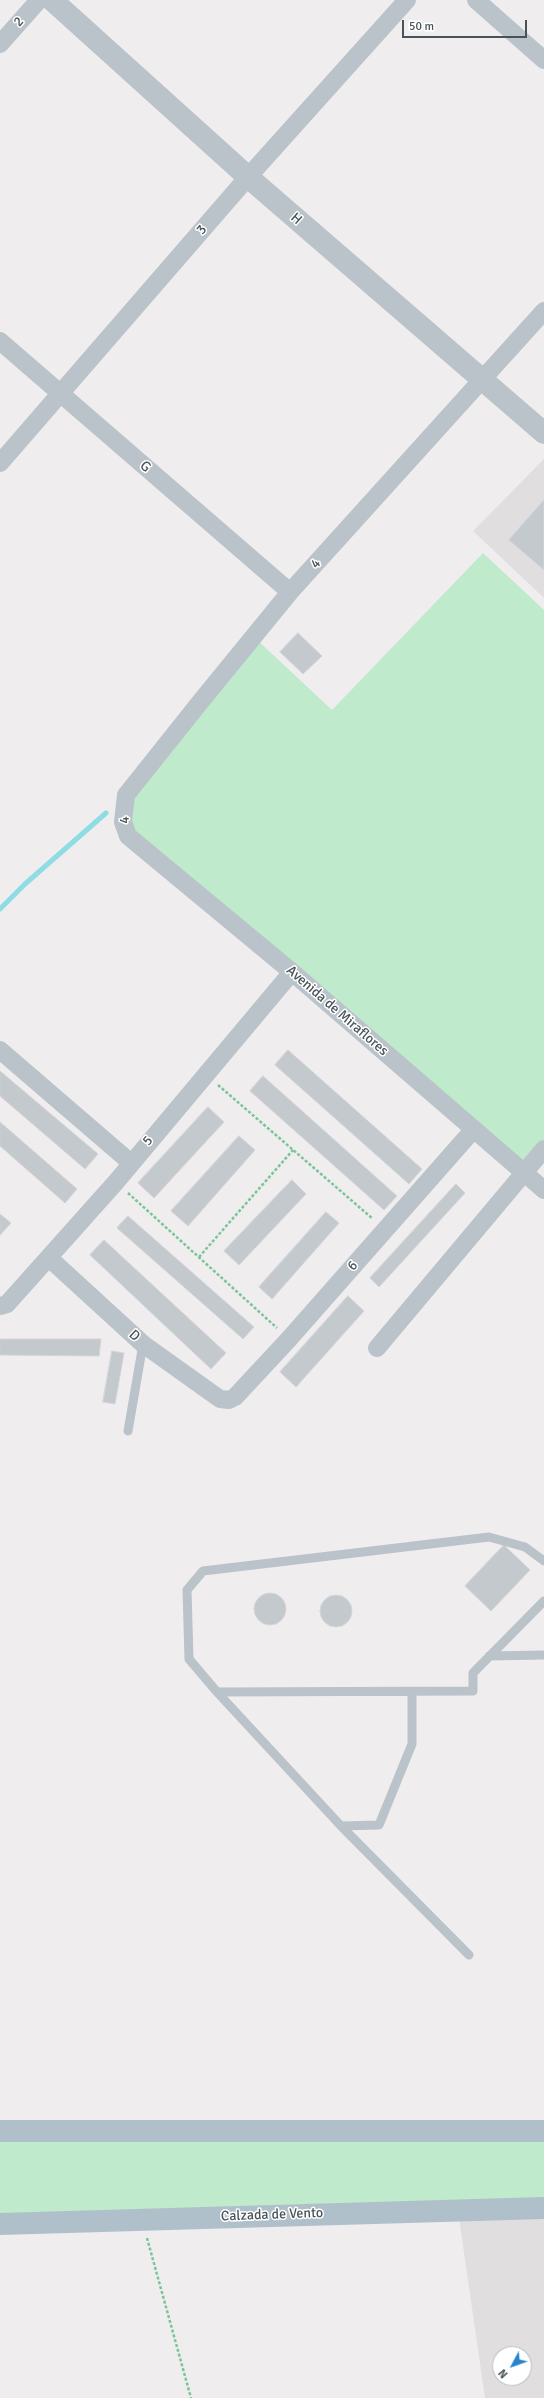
<!DOCTYPE html>
<style>
body{margin:0}
#map{position:relative;width:544px;height:2398px;overflow:hidden;background:#f0edee;font-family:Signika,sans-serif}
canvas{display:block}
.north{position:absolute;left:492px;top:2346px;width:40px;height:40px;box-sizing:border-box;background:#fff;border:1px solid #b5babd;border-radius:50%;rotate:229deg;font-size:11px;font-weight:700;line-height:16px;text-align:center;color:#475359}
.north::after{content:'';display:block;margin:auto;width:14px;height:18px;background:#2884cf;clip-path:polygon(50% 0,100% 100%,50% 72%,0 100%)}
.scale{position:absolute;left:402px;top:20px;width:125px;height:18px;box-sizing:border-box;border:2px solid #475359;border-top:0;padding-left:5px;font-size:12px;line-height:14px;white-space:nowrap;color:#475359;-webkit-text-stroke:3px #fff;paint-order:stroke}
</style>
<div id="map">
<canvas width="544" height="2398"></canvas>
<div class="north">N</div>
<div class="scale">50 m</div>
</div>
<script>
const ctx = document.querySelector('canvas').getContext('2d');
ctx.lineJoin = 'round';
function fillPath(path, color) { ctx.fillStyle = color; ctx.fill(path, 'evenodd'); }
function trace(path, color, width, dash) { ctx.strokeStyle = color; ctx.lineWidth = width; ctx.lineCap = dash ? 'butt' : 'round'; ctx.setLineDash(dash || []); ctx.stroke(path); }
function write(font, color, halo, rows, align = 'center') {
  ctx.font = font + ' Signika,sans-serif'; ctx.lineWidth = 3; ctx.setLineDash([]); ctx.textBaseline = 'middle'; ctx.strokeStyle = halo; ctx.fillStyle = color; for (const [text, x, y, turn = 0] of rows) {
    ctx.save(); ctx.translate(x, y); ctx.rotate((+turn || 0) * Math.PI / 180); ctx.textAlign = isNaN(turn) ? turn : align; if (halo) ctx.strokeText(text, 0, 0); ctx.fillText(text, 0, 0); ctx.restore();
  }
}
fillPath(new Path2D(`
 M544 459V598L473 531Z
 M544 2216V2398H485L459 2218ZM500 2354H524V2378H500Z`), '#e1dedf');
fillPath(new Path2D(`
 M483 553 544 610V1149L524 1173 128 836 126 795 254 637 332 710Z
 M0 2131H544V2208L0 2224Z`), '#bfeacb');
trace(new Path2D(`
 M0 909 25 884 106 813`), '#8fdce4', 5);
const building = new Path2D(`
 M544 500V570L509 540Z
 M298 633 322 656 303 674 280 652Z
 M288 1050 422 1169 409 1184 275 1065Z
 M0 1071 98 1154 85 1169 0 1096Z
 M263 1076 397 1196 384 1210 250 1091Z
 M208 1107 224 1122 154 1198 138 1183Z
 M0 1122 77 1189 65 1203 0 1146Z
 M239 1136 255 1150 188 1226 171 1211Z
 M292 1180 306 1194 239 1265 224 1251Z
 M456 1184 465 1193 379 1287 370 1278Z
 M326 1212 339 1223 272 1299 259 1287Z
 M0 1214 11 1223 0 1235Z
 M128 1216 254 1327 243 1339 117 1228Z
 M104 1240 226 1353 211 1369 90 1255Z
 M348 1296 364 1311 296 1387 280 1372Z
 M0 1339H101L99 1356 0 1355Z
 M112 1351 124 1353 115 1404 103 1402Z
 M504 1545 530 1570 491 1611 465 1586Z
 M254 1609a16 16 0 1 1 32 0a16 16 0 1 1-32 0Z
 M320 1611a16 16 0 1 1 32 0a16 16 0 1 1-32 0Z`);
fillPath(building, '#c4c9cd');
trace(building, '#d2d4d8', 1);
trace(new Path2D(`
 M218 1085 373 1219
 M128 1193 277 1328
 M199 1257 293 1150
 M147 2238 191 2398`), '#7ac598', 2.5, [3, 2]);
trace(new Path2D(`
 M128 1431 143 1344
 M544 1561 525 1547 489 1537 203 1571 187 1590 189 1659 217 1692 473 1691V1673L544 1601
 M489 1656 544 1655
 M217 1692 341 1826 379 1825 412 1744V1692
 M341 1826 469 1955`), '#bac3c9', 9);
trace(new Path2D(`
 M476 0 544 60
 M0 44 39 0
 M544 311 290 592 201 701 126 795 123 822 128 836 292 972 544 1190
 M0 341 290 592
 M0 463 248 177 407 0
 M0 1050 130 1162
 M49 1258 143 1344 220 1399 229 1400 235 1397 289 1339 474 1129
 M0 1306 7 1304 116 1182 292 972
 M377 1348 544 1149`), '#bac3c9', 18);
trace(new Path2D(`
 M52 0 248 177 544 433`), '#bac3c9', 22);
trace(new Path2D(`
 M0 2131H544
 M0 2224 544 2208`), '#afc0ca', 22);
write('14px', '#475359', '#fff', [
 ["2",19,22,-48],
 ["H",296,219,41],
 ["3",202,230,-49],
 ["G",145,467,41],
 ["4",316,564,-48],
 ["4",125,820,-93],
 ["Avenida de Miraflores",337,1011,41],
 ["5",148,1141,-50],
 ["6",353,1266,-49],
 ["D",134,1336,43],
 ["Calzada de Vento",272,2215,-2]
]);
</script>
